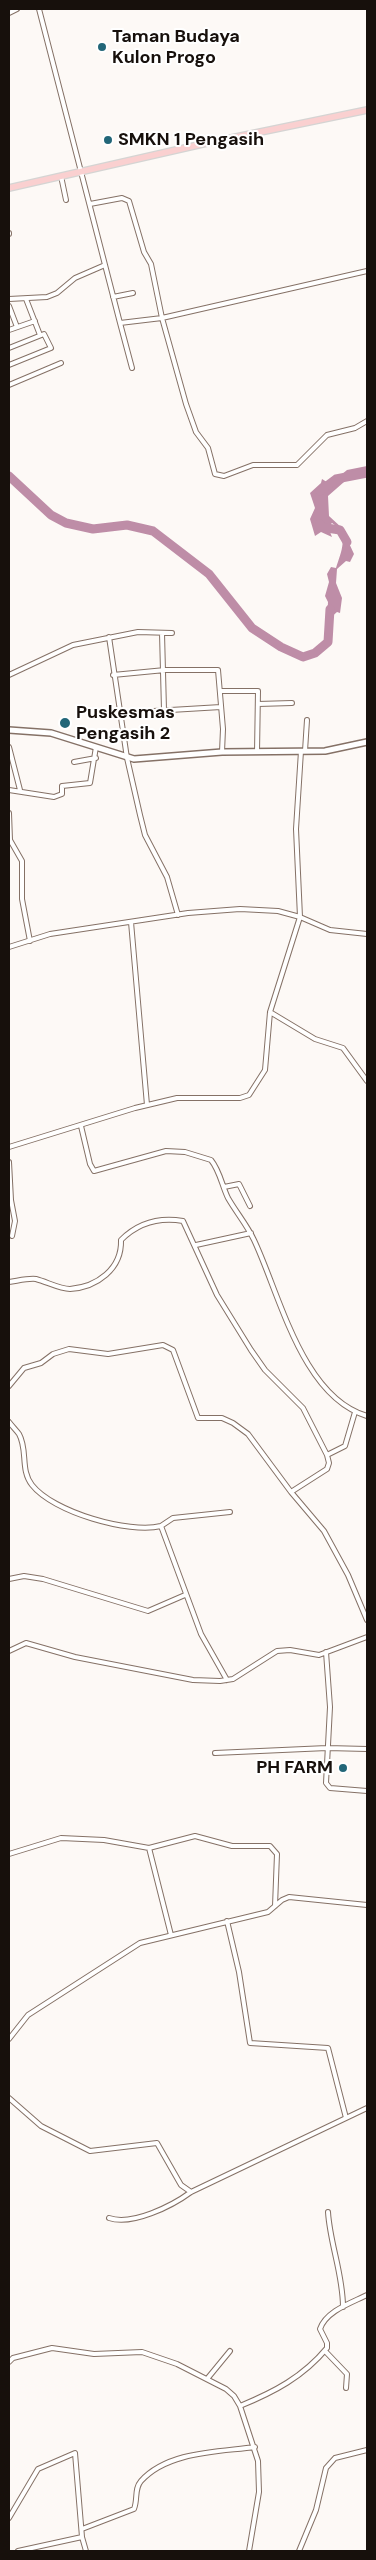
<!DOCTYPE html>
<style>
body{margin:0}
#map{position:relative;width:376px;height:2560px;overflow:hidden;background:#fdf9f6;font-family:"DM Sans",sans-serif}
canvas{display:block}
.frame{position:absolute;inset:0;border:10px solid #17100c;pointer-events:none}
</style>
<div id="map">
<canvas width="376" height="2560"></canvas>
<div class="frame"></div>
</div>
<script>
const ctx = document.querySelector('canvas').getContext('2d');
ctx.lineJoin = 'round';
function fillPath(path, color) { ctx.fillStyle = color; ctx.fill(path, 'evenodd'); }
function trace(path, color, width, dash) { ctx.strokeStyle = color; ctx.lineWidth = width; ctx.lineCap = dash ? 'butt' : 'round'; ctx.setLineDash(dash || []); ctx.stroke(path); }
function write(font, color, halo, rows, align = 'center') {
  ctx.font = font + ' "DM Sans",sans-serif'; ctx.lineWidth = 4; ctx.setLineDash([]); ctx.textBaseline = 'middle'; ctx.strokeStyle = halo; ctx.fillStyle = color; for (const [text, x, y, turn = 0] of rows) {
    ctx.save(); ctx.translate(x, y); ctx.rotate((+turn || 0) * Math.PI / 180); ctx.textAlign = isNaN(turn) ? turn : align; if (halo) ctx.strokeText(text, 0, 0); ctx.fillText(text, 0, 0); ctx.restore();
  }
}
fillPath(new Path2D(`
 M367 466V471L352 475 328 496 329 516 342 528 354 554 350 562 346 561 337 569 336 583 342 598 340 613 337 612 327 621 328 602 325 596 329 582 327 574 331 567 336 568C341 552 350 534 332 523L328 527 332 537 321 532 315 536 310 519 315 508 310 493 321 483 322 479 330 484 347 470Z`), '#be8da7');
trace(new Path2D(`
 M9 476 51 515 66 523 93 529 127 525 153 531 209 574 252 628 281 647 303 657 315 653 328 642 330 609
 M320 491 336 479 367 473
 M320 524V527L340 530 347 542`), '#be8da7', 9);
const street = new Path2D(`
 M39 9 120 323 162 318 186 404 196 432 208 448 215 474 224 476 253 465H297L327 435 355 428 367 421
 M9 13 17 9
 M61 176 66 200
 M90 204 122 198 129 201 144 252 151 264 162 318 367 271
 M9 233V234
 M113 297 133 293
 M9 299 47 297 57 293 75 278 105 265
 M26 299 40 335
 M9 306 17 327
 M120 323 132 368
 M9 330 35 321
 M9 348 44 334 51 348 9 365
 M9 385 61 363
 M162 633 164 710
 M109 637 127 758 140 815 145 835 167 877 178 915
 M9 675 73 645 138 632 172 633
 M113 675 165 670H218L223 729 222 752
 M220 691H258L257 752
 M258 704 292 703
 M120 713 221 707
 M9 747 20 790
 M305 751 307 720
 M74 762 96 758
 M9 790 54 797 62 794V786L90 783 96 747
 M9 813 10 840 22 861V899L30 941
 M131 922 147 1105
 M9 947 50 934 188 913 240 909 278 911 300 917 330 930 367 934
 M270 1012 315 1039 343 1048 367 1081
 M81 1126 90 1164 94 1171 166 1151 185 1152 211 1160C220 1171 222 1186 228 1198 236 1212 247 1225 254 1240 280 1295 302 1397 367 1416
 M9 1147 135 1108 177 1098H240L249 1095 265 1070 270 1012 300 917 296 829 301 751
 M9 1162 11 1200 15 1221 12 1236
 M224 1187 239 1184 250 1206
 M196 1245 251 1233
 M9 1282C17 1281 28 1278 36 1279 47 1282 60 1289 70 1289 97 1287 122 1269 121 1240 138 1223 159 1217 183 1221L217 1295 251 1350 265 1370 303 1408 327 1455 329 1463 327 1469 291 1492
 M9 1386 24 1368 41 1363 53 1354 69 1349 108 1354 163 1345 173 1350 198 1418H222L233 1423 248 1434 291 1492 324 1531 348 1575 367 1620
 M9 1422C12 1426 16 1430 19 1434 28 1450 20 1470 32 1485 53 1512 129 1534 161 1526L201 1634 227 1680
 M327 1455 345 1446 355 1412
 M161 1526 173 1518 230 1512
 M9 1579 24 1576 43 1579 148 1611 185 1595
 M9 1651 26 1643 75 1657 193 1680 220 1681 233 1679 277 1651 290 1650 319 1655 367 1637
 M326 1652 330 1707 326 1783 330 1788 367 1791
 M215 1753 327 1748 367 1749
 M149 1848 171 1935
 M9 1854 61 1838 104 1840 149 1848 195 1836 232 1846H270L277 1854 275 1906
 M227 1921 239 1972 250 2043 328 2048 346 2118
 M9 2039 28 2015 140 1943 268 1912 282 1900 289 1897 367 1905
 M9 2098 41 2126 90 2151 157 2143 181 2185 191 2192
 M328 2212C330 2244 343 2274 343 2307
 M109 2218C132 2226 172 2206 191 2192L367 2108
 M325 2351 347 2374 346 2388
 M9 2362 13 2358 52 2348 94 2354 142 2352 177 2364 226 2389 234 2396 240 2406 258 2461 259 2492 249 2551
 M207 2379 230 2351
 M240 2406C274 2392 303 2377 327 2348V2343L320 2329C326 2311 351 2303 367 2295
 M9 2518 38 2469 75 2453 82 2537 18 2551
 M82 2529 134 2509C138 2499 134 2489 141 2481 168 2451 219 2452 255 2447
 M82 2537 86 2551
 M299 2551 316 2510 326 2468 335 2458 367 2450`);
const secondary = new Path2D(`
 M9 730 51 733 134 759 222 752 325 751 367 742`);
const primary = new Path2D(`
 M9 188 207 143 367 110`);
trace(street, '#857166', 6);
trace(secondary, '#857166', 8);
trace(primary, '#d5d4d3', 8);
trace(street, '#fff', 4);
trace(secondary, '#fff', 5);
trace(primary, '#fad0d0', 5.5);
for (const [x, y, r, color] of [
 [102,47,5,"#226678"],
 [108,140,5,"#226678"],
 [65,723,6,"#226678"],
 [343,1768,5,"#226678"]
]) { const dot = new Path2D(); dot.arc(x, y, r, 0, 2 * Math.PI); ctx.fillStyle = color; ctx.fill(dot); trace(dot, '#fff', 2); }
write('bold 18px', '#17100c', '#fff', [
 ["Taman Budaya",112,37],
 ["Kulon Progo",112,58],
 ["SMKN 1 Pengasih",118,140],
 ["Puskesmas",76,713],
 ["Pengasih 2",76,734],
 ["PH FARM",333,1768,"right"]
], 'left');
</script>
